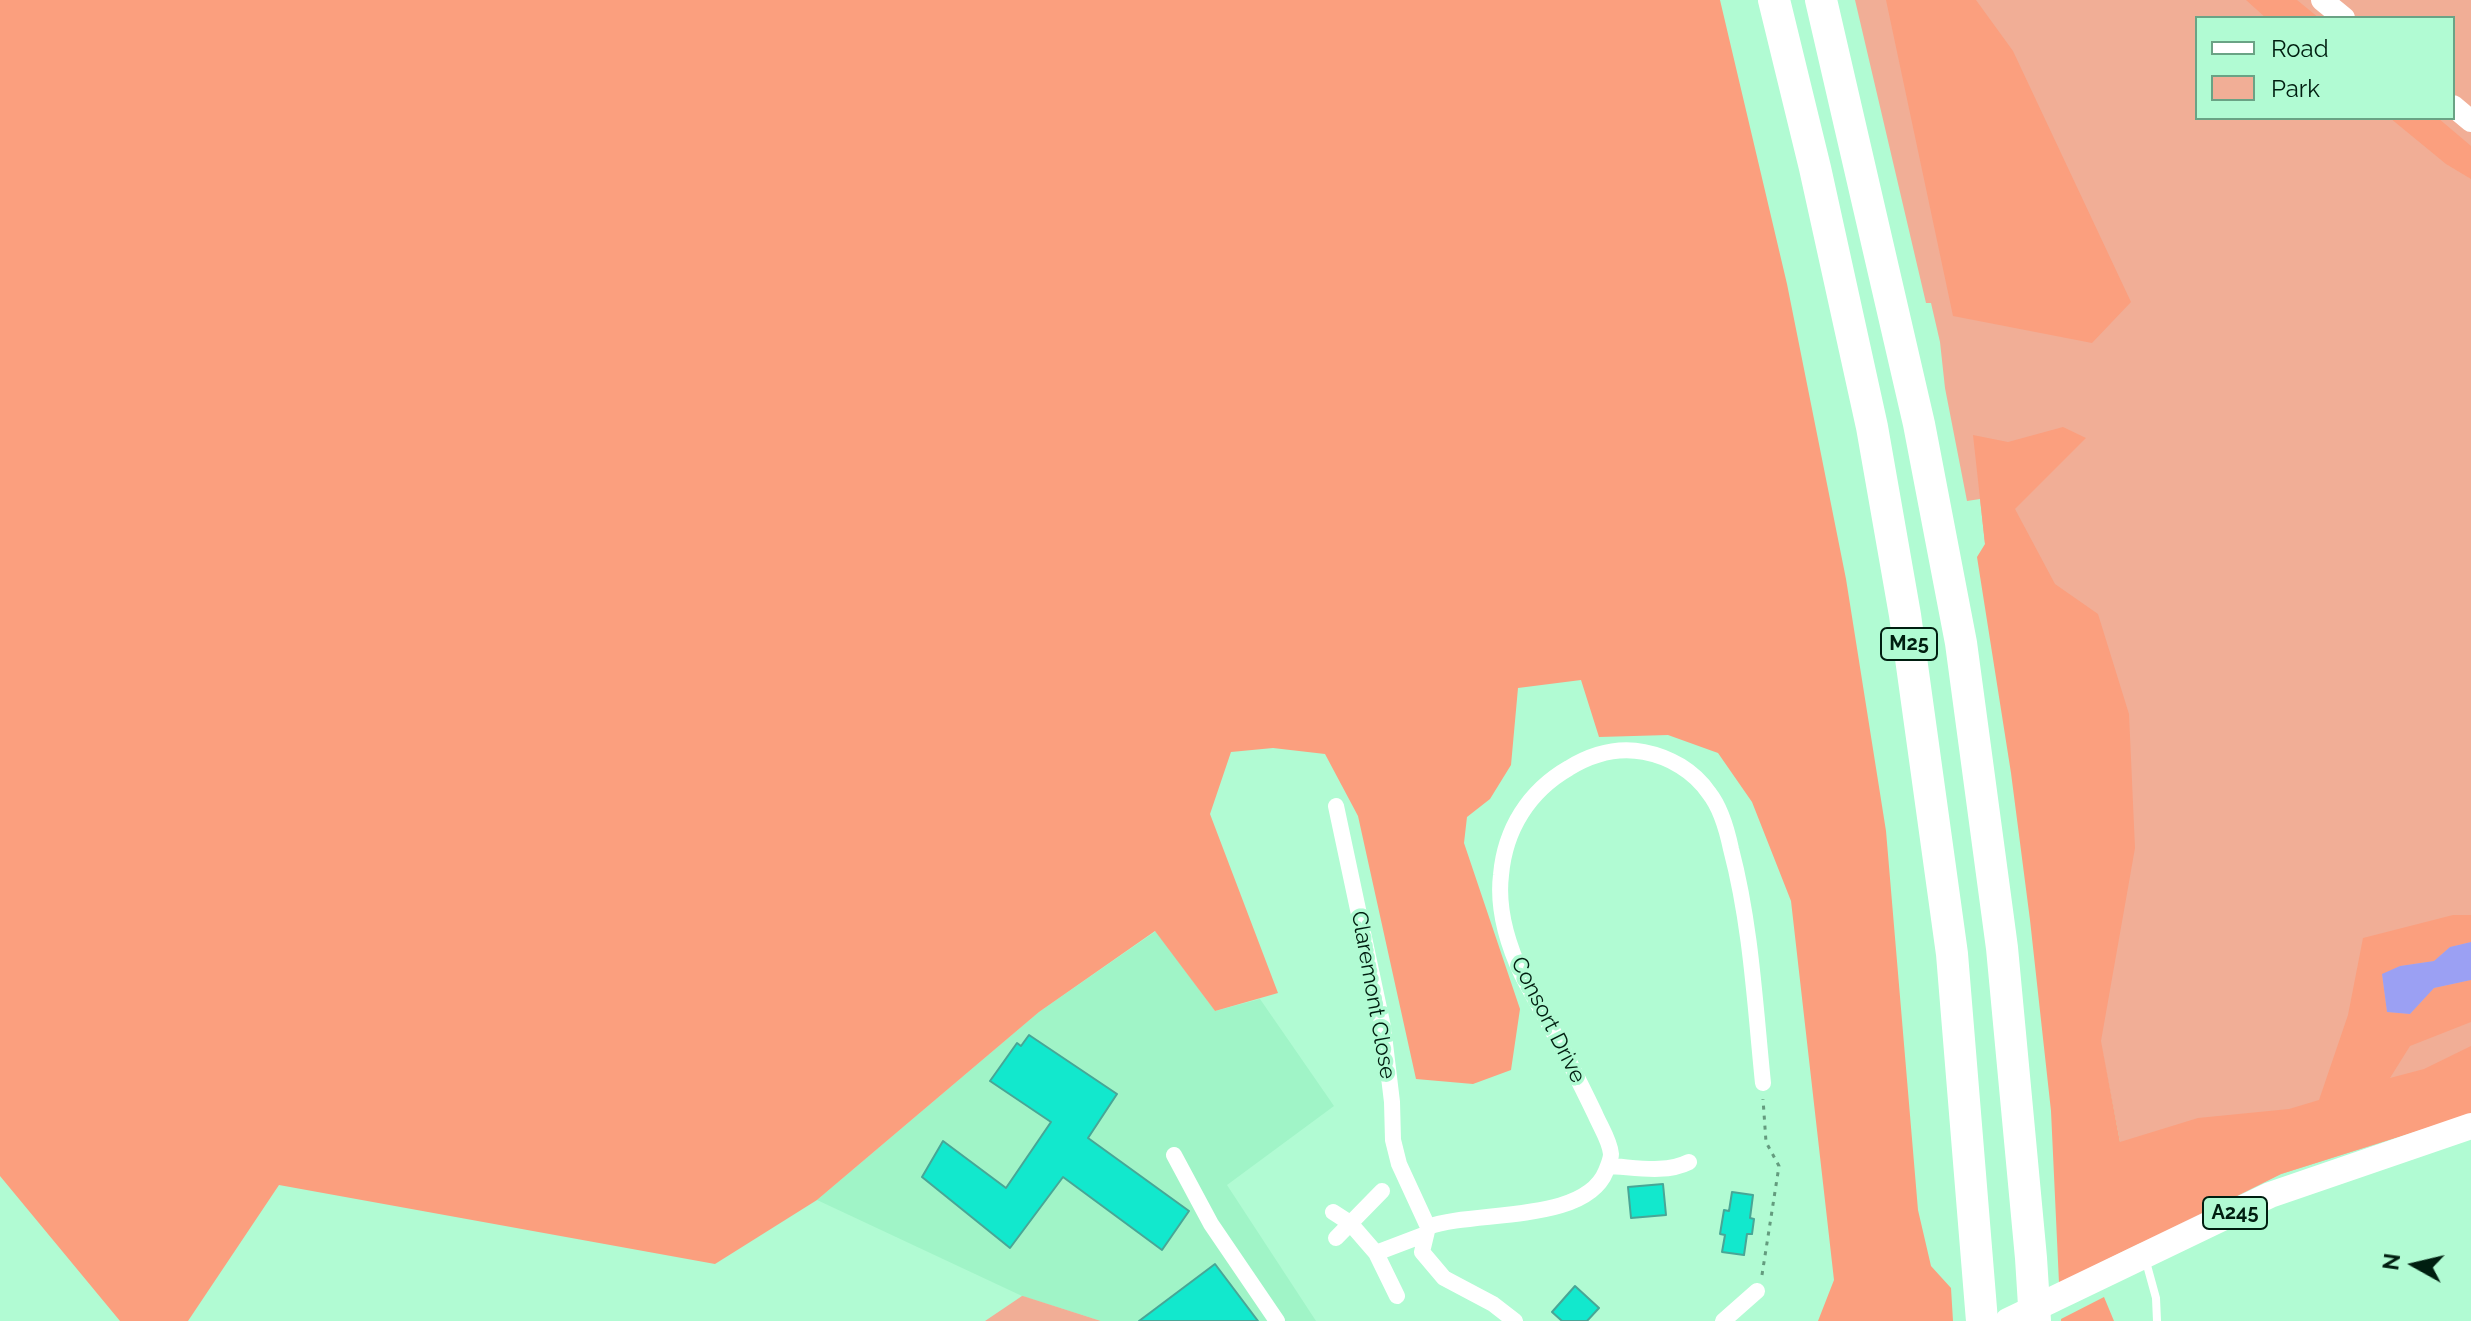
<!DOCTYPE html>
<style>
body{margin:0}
#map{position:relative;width:2471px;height:1321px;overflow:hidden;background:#b1fbd3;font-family:Raleway,sans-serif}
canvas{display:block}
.legend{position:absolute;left:2195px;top:16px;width:260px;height:104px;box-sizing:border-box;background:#b1fbd3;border:2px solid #6aa385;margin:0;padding:10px 14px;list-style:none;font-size:24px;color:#001e10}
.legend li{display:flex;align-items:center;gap:16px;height:40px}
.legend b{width:40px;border:2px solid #6aa385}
.north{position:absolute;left:2375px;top:1225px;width:80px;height:80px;-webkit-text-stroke:6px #b1fbd3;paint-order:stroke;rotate:278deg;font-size:22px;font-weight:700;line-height:32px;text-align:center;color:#001e10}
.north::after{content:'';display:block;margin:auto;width:28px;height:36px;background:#001e10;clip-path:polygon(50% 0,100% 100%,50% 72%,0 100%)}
</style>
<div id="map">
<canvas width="2471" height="1321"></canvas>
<ul class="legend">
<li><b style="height:10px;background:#fff"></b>Road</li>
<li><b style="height:22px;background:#f1ae96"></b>Park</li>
</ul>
<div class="north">N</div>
</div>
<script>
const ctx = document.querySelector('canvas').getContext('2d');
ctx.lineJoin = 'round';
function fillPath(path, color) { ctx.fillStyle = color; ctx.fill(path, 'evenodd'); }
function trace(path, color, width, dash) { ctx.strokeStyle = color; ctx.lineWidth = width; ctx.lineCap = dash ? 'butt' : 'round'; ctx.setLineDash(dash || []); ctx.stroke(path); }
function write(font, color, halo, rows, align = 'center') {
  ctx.font = font + ' Raleway,sans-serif'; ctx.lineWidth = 7; ctx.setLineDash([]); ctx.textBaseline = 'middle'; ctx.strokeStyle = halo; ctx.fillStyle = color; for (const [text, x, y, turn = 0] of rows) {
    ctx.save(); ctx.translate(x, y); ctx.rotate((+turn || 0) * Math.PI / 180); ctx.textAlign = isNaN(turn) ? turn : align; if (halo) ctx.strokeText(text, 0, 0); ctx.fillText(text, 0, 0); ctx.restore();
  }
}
fillPath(new Path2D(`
 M1156 931 1215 1011 1260 999 1334 1106 1227 1185 1316 1321H1101L1022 1296 817 1200 1039 1012Z`), '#a0f4c7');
fillPath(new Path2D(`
 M1855 0H2471V1114L2281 1174 2140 1245 2053 798 1985 544 1980 499 1967 501 1945 388 1940 342 1931 303H1926ZM2197 18H2453V118H2197Z
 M1022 1296H1023L1101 1321H985Z`), '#f1ae96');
fillPath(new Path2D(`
 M0 0H1720L1787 284 1846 579 1886 831 1918 1210 1931 1266 1951 1288 1953 1321H1818L1834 1280 1791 901 1752 802 1718 753 1668 735 1599 737 1581 680 1518 688 1511 765 1490 799 1467 817 1464 843 1520 1009 1511 1070 1473 1084 1416 1079 1358 816 1325 754 1273 748 1231 752 1210 814 1278 993 1215 1011 1155 931 1039 1012 817 1200 715 1264 279 1185 188 1321H120L0 1176Z
 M1886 0H1976L2013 51 2131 302 2092 343 1953 316Z
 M2246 0H2297L2319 18H2266Z
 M2390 118H2438L2471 146V179L2446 164Z
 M2063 427 2086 438 2015 509 2055 584 2098 614 2129 714 2135 848 2101 1041 2120 1142 2198 1118 2289 1109 2319 1100 2348 1015 2363 938 2453 915H2471V942L2450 947 2434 961 2400 966 2382 975 2387 1012 2410 1014 2434 988 2471 980V1022L2410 1046 2390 1078 2424 1069 2471 1046V1114L2281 1174 2059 1283 2051 1111 2030 920 2011 773 1977 557 1985 544 1973 435 2008 442Z
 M2104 1297 2114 1321H2061V1319Z`), '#fb9f7e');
fillPath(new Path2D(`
 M2471 942V980L2434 988 2410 1014 2387 1012 2382 974 2400 966 2434 961 2450 947Z`), '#9ba0f3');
const building = new Path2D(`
 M1029 1035 1117 1094 1088 1138 1189 1211 1162 1250 1063 1177 1010 1248 922 1177 943 1141 1006 1188 1051 1122 990 1081 1017 1043 1021 1046Z
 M1663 1184 1666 1215 1631 1218 1628 1187Z
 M1732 1192 1753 1195 1750 1218 1754 1219 1752 1234H1747L1744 1255 1722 1252 1725 1235 1720 1234 1724 1210 1729 1211Z
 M1215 1264 1258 1321H1139Z
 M1575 1286 1599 1308 1587 1321H1562L1552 1312Z`);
fillPath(building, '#12e8cd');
trace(building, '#48a696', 2);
trace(new Path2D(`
 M1762 1275 1779 1166 1766 1142 1763 1099`), '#649b7e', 3, [4, 6]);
trace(new Path2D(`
 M2145 1258 2156 1298 2157 1321`), '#fff', 8);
trace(new Path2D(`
 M1336 806 1383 1027 1392 1102 1393 1140 1399 1164 1428 1227
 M1174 1155 1211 1224 1277 1321
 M1608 1166C1634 1167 1665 1174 1689 1162
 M1333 1212 1350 1223 1376 1253
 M1336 1238 1382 1191
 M1397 1296 1376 1253 1426 1234
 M1515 1321 1493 1304 1444 1278 1422 1252 1428 1227C1474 1210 1585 1224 1606 1171 1608 1166 1611 1159 1611 1154 1610 1141 1600 1126 1595 1114 1581 1085 1567 1056 1551 1028 1542 1010 1531 993 1522 975 1508 945 1497 908 1501 875 1505 829 1529 791 1569 768 1592 754 1618 747 1644 752 1670 757 1694 771 1709 793 1721 808 1727 830 1731 849 1751 925 1755 1005 1763 1083
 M1723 1321 1757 1291`), '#fff', 16);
trace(new Path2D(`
 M2322 0 2344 18
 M2453 106 2471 121`), '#fff', 22);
trace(new Path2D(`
 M2008 1321 2270 1195 2471 1126`), '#fff', 26);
trace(new Path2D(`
 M1774 0 1815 168 1872 427 1905 615 1952 954 1982 1321
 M1821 0 1919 424 1961 643 2002 948 2031 1258 2035 1321`), '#fff', 32);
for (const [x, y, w] of [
 [1909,644,56],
 [2235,1213,64]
]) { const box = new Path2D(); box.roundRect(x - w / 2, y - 16, w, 32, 6); ctx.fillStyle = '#b1fbd3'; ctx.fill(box); trace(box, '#001e10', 2); }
write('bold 20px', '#001e10', null, [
 ["M25",1909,644],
 ["A245",2235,1213]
]);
write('22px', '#001e10', '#b1fbd3', [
 ["Claremont Close",1373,995,80],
 ["Consort Drive",1548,1020,63]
]);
</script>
